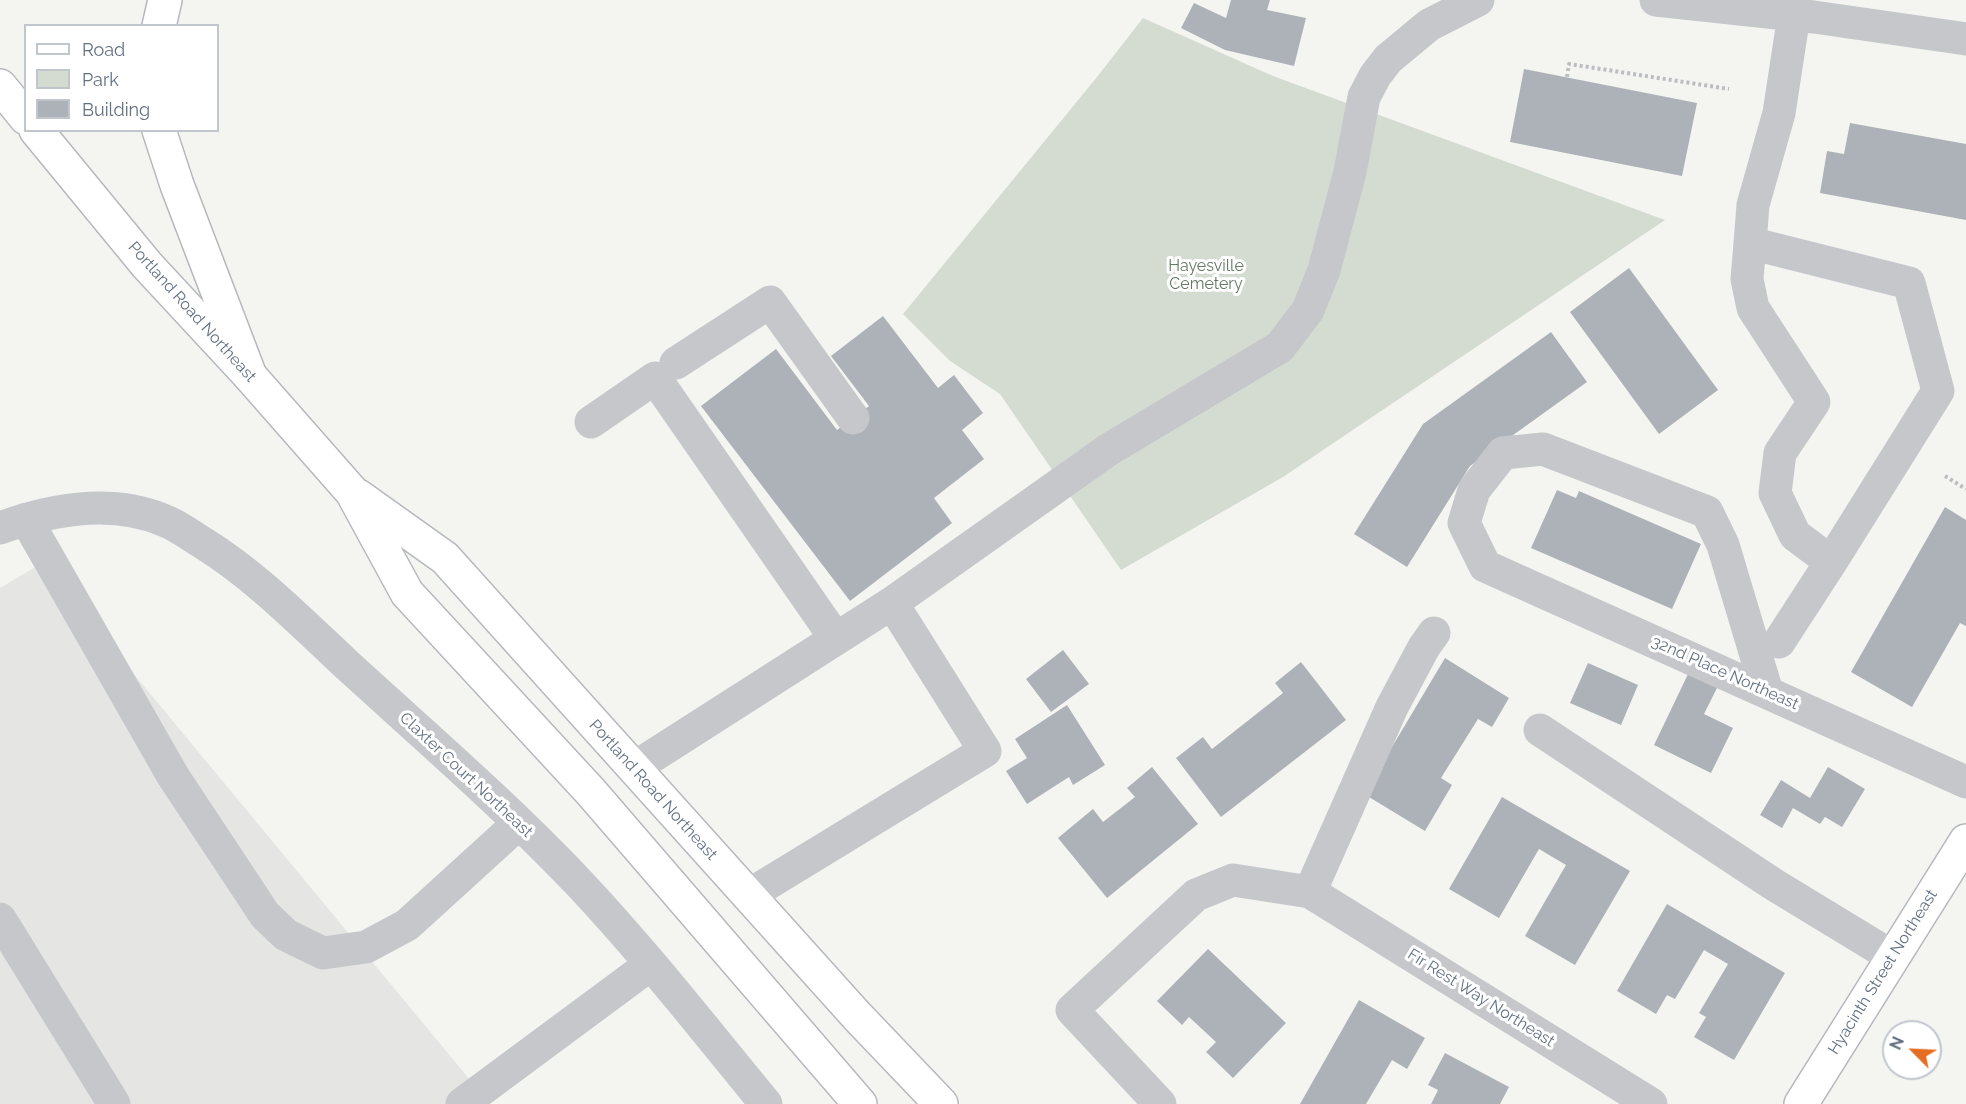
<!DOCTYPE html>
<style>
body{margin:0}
#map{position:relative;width:1966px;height:1104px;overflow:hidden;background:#f4f5f1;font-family:Raleway,sans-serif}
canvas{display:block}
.legend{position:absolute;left:24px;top:24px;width:195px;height:108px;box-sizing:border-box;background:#fff;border:2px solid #c1c6cd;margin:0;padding:8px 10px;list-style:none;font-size:18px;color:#637082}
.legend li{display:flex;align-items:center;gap:12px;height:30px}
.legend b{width:30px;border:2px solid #c1c6cd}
.north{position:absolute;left:1882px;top:1020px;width:60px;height:60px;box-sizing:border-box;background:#fff;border:2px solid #c1c6cd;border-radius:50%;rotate:294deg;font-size:16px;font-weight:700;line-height:24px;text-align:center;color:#637082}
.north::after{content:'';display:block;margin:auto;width:21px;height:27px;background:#e46d22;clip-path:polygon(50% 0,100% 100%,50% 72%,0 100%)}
</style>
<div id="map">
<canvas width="1966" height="1104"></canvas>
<ul class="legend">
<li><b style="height:8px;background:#fff"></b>Road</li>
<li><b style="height:16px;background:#d4dcd2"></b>Park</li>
<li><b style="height:16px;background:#adb2b9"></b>Building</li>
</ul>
<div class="north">N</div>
</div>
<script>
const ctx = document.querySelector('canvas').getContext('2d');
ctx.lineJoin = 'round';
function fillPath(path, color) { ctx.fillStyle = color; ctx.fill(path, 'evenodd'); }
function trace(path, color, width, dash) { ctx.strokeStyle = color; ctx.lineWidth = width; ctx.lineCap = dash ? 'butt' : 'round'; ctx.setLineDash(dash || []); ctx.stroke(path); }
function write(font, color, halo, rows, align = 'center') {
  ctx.font = font + ' Raleway,sans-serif'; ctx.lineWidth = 6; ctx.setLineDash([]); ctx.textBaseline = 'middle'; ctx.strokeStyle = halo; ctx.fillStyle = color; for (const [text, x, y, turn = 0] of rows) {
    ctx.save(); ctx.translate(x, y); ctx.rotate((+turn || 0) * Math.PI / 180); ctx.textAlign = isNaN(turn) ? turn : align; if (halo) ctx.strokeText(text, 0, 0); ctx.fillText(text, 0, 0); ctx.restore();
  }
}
fillPath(new Path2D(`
 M42 563 490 1104H0V588Z`), '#e5e6e4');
fillPath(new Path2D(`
 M1143 18 1273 76 1665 220 1283 477 1121 570 1000 394 950 361 903 314 1097 77Z`), '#d4dcd2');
fillPath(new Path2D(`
 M1231 0H1270L1267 10 1306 18 1294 66 1225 50 1181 28 1194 3 1226 18Z
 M1524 69 1697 103 1682 176 1510 142Z
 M1850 123 1966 144V220L1820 193 1827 151 1844 154Z
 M1629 268 1718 390 1659 434 1570 312Z
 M883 316 938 388 954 375 983 413 962 430 984 459 934 498 952 523 850 601 701 406 776 349 837 430 869 406 831 356Z
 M1551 332 1587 382 1470 466 1407 567 1354 534 1423 424Z
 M1557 490 1576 498 1579 491 1701 544 1672 609 1531 548Z
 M1945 507 1966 520V626L1960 623 1912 707 1851 672Z
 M1063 650 1089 684 1051 712 1026 679Z
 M1445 658 1509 698 1492 727 1478 719 1441 778 1452 785 1425 831 1364 794Z
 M1301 662 1346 720 1221 817 1176 758 1203 737 1212 749 1283 693 1275 683Z
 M1588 663 1638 685 1621 725 1570 703Z
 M1690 670 1719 684 1704 714 1733 728 1711 773 1654 745Z
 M1067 705 1105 765 1073 785 1069 777 1027 804 1006 771 1027 758 1015 739Z
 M1152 767 1198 824 1107 898 1058 838 1093 809 1103 822 1135 797 1127 788Z
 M1828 767 1865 789 1842 827 1825 817 1820 824 1793 808 1782 828 1760 815 1781 780 1810 798Z
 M1502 797 1630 871 1575 965 1525 936 1566 865 1539 849 1499 918 1449 889Z
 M1667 904 1785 973 1734 1060 1694 1037 1706 1017 1699 1013 1728 964 1704 950 1675 999 1667 995 1656 1014 1617 991Z
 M1208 949 1286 1023 1233 1078 1206 1052 1216 1042 1189 1017 1182 1025 1157 1001Z
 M1359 1000 1425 1038 1407 1069 1392 1060 1366 1104H1300Z
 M1445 1053 1509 1087 1500 1104H1431L1438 1090 1428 1085Z`), '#adb2b9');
const major = new Path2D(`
 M0 86 26 118
 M36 130 147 265 250 376 352 492 407 593 591 792 860 1104
 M358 496 445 558 857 1016 941 1104
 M1801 1104 1966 841`);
const highway = new Path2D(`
 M159 26 165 0
 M159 130 177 185 250 376`);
trace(major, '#b5b8bd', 36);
trace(highway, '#b5b7bb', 36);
trace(new Path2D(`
 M1567 77 1569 64 1729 89
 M1945 476 1966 489`), '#bcbdc0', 4, [3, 3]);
trace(new Path2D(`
 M1656 0 1814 17 1966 39
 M1750 243 1747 279 1753 308 1814 402 1780 453 1775 493 1795 535 1831 562 1938 391 1909 283 1750 243 1753 205 1779 113 1794 15
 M676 363 770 302 853 418
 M591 422 655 378 836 639
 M26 519 173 776 265 915 286 935 323 953 366 947 407 925 519 823
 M0 528C52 509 110 498 163 520 177 525 190 535 203 543 256 576 300 621 346 664 425 736 506 806 579 883 645 953 705 1030 766 1104
 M1779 642 1831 562
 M1767 692 1723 545 1707 512 1543 449 1503 453 1474 490 1464 523 1485 566 1966 782
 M1540 730 1773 884 1893 957
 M634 768 892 603 1108 450 1280 347 1308 310 1324 270 1350 172 1364 97 1375 76 1388 59 1429 25 1478 0
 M1310 892 1392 707 1424 647 1434 633
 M749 895 985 751 892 603
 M0 919 114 1104
 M462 1104 651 964
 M1160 1104 1072 1010 1196 895 1233 880 1310 892 1651 1104`), '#c5c7cb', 33);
trace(major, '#fff', 33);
trace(highway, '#fff', 33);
write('16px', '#637962', '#fff', [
 ["Hayesville",1206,266],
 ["Cemetery",1206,284]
]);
write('16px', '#637082', '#fff', [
 ["Portland Road Northeast",192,312,48],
 ["32nd Place Northeast",1725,673,24],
 ["Claxter Court Northeast",466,775,43],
 ["Portland Road Northeast",653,790,48],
 ["Hyacinth Street Northeast",1883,972,-58],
 ["Fir Rest Way Northeast",1481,998,32]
]);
</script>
